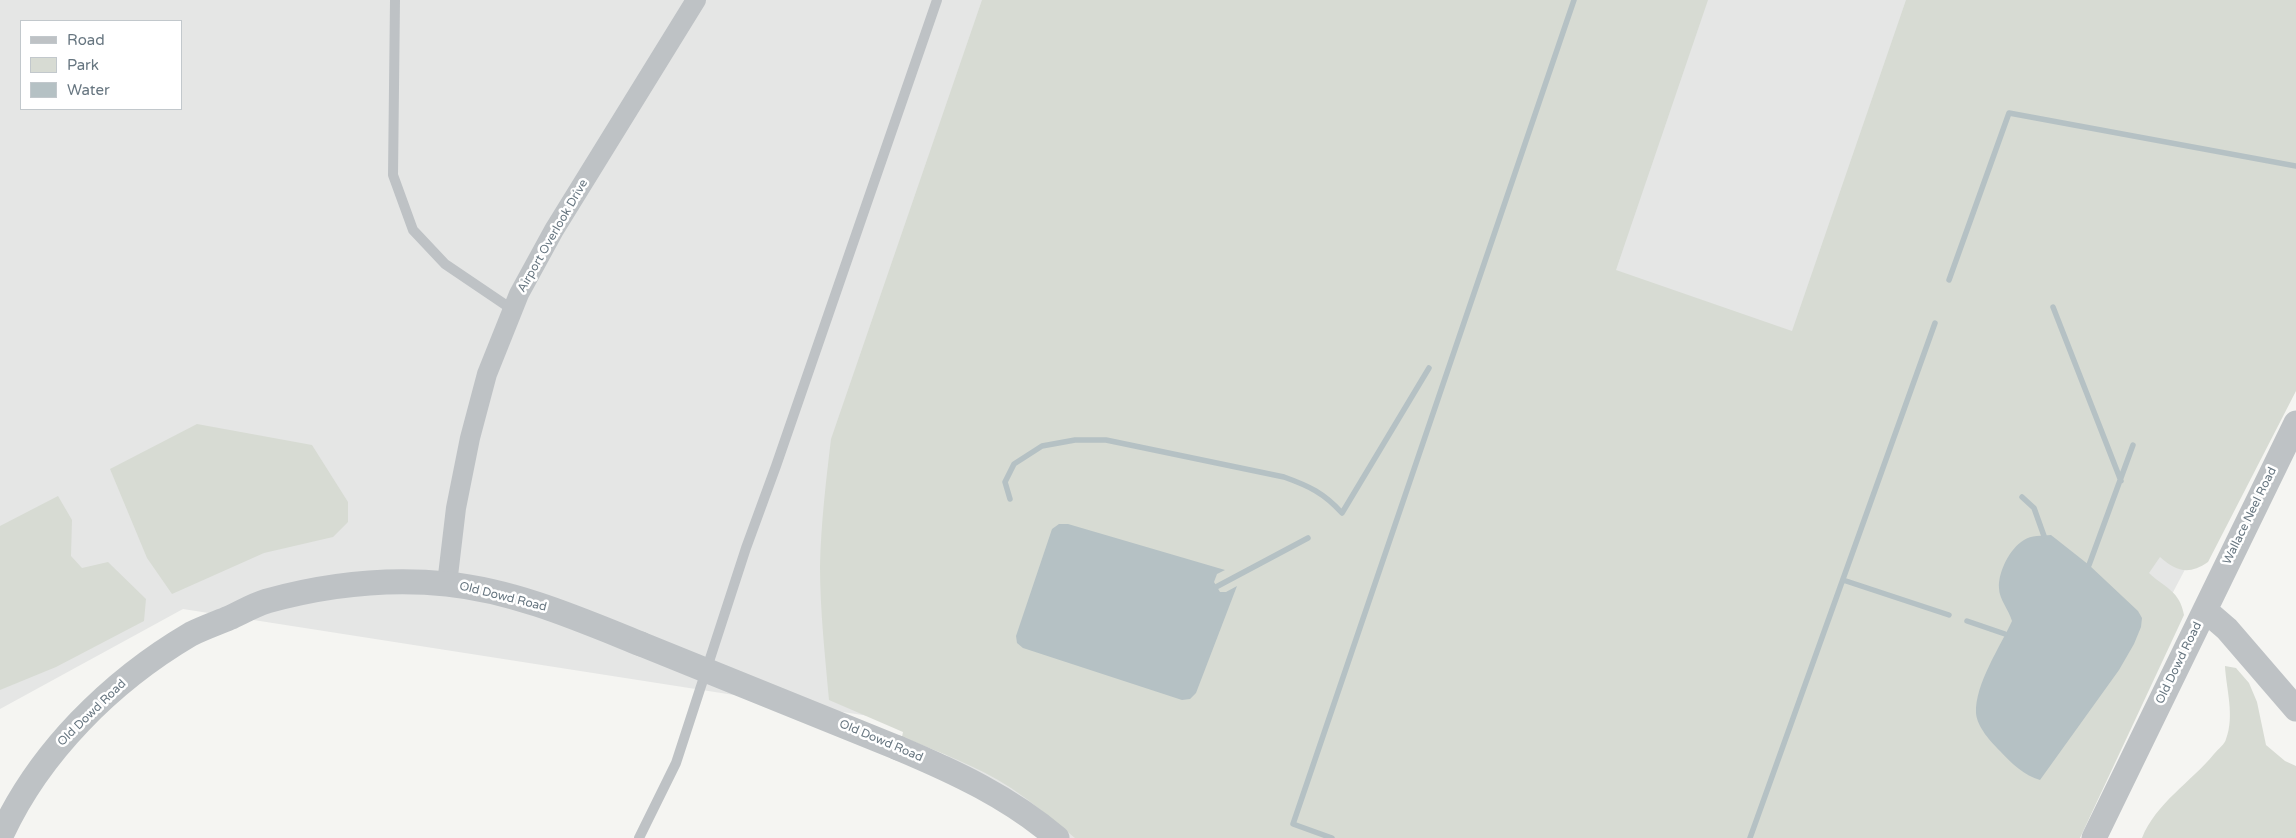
<!DOCTYPE html>
<style>
body{margin:0}
#map{position:relative;width:2296px;height:838px;overflow:hidden;background:#f5f5f2;font-family:"Varela Round",sans-serif}
canvas{display:block}
.legend{position:absolute;left:20px;top:20px;width:162px;height:90px;box-sizing:border-box;background:#fff;border:1px solid #c2c8cc;margin:0;padding:6px 9px;list-style:none;font-size:15px;color:#677680}
.legend li{display:flex;align-items:center;gap:10px;height:25px}
.legend b{width:25px;border:1px solid #c2c8cc}
</style>
<div id="map">
<canvas width="2296" height="838"></canvas>
<ul class="legend">
<li><b style="height:6px;background:#bec2c5"></b>Road</li>
<li><b style="height:14px;background:#d7dbd3"></b>Park</li>
<li><b style="height:14px;background:#b5c1c4"></b>Water</li>
</ul>
</div>
<script>
const ctx = document.querySelector('canvas').getContext('2d');
ctx.lineJoin = 'round';
function fillPath(path, color) { ctx.fillStyle = color; ctx.fill(path, 'evenodd'); }
function trace(path, color, width, dash) { ctx.strokeStyle = color; ctx.lineWidth = width; ctx.lineCap = dash ? 'butt' : 'round'; ctx.setLineDash(dash || []); ctx.stroke(path); }
function write(font, color, halo, rows, align = 'center') {
  ctx.font = font + ' "Varela Round",sans-serif'; ctx.lineWidth = 5; ctx.setLineDash([]); ctx.textBaseline = 'middle'; ctx.strokeStyle = halo; ctx.fillStyle = color; for (const [text, x, y, turn = 0] of rows) {
    ctx.save(); ctx.translate(x, y); ctx.rotate((+turn || 0) * Math.PI / 180); ctx.textAlign = isNaN(turn) ? turn : align; if (halo) ctx.strokeText(text, 0, 0); ctx.fillText(text, 0, 0); ctx.restore();
  }
}
fillPath(new Path2D(`
 M0 0H2296V358L2044 838H1045L907 722 183 609 0 709ZM21 21H181V109H21Z`), '#e5e6e5');
fillPath(new Path2D(`
 M982 0H1708L1616 270 1792 331 1906 0H2296V391L2208 562C2189 575 2177 572 2160 557L2149 573C2165 588 2180 591 2184 615L2080 838H1075C1054 820 1033 803 1011 788 977 766 939 752 902 737L903 732 829 700C825 655 820 610 820 566 821 523 826 481 831 439Z
 M197 424 312 445 348 502V522L333 537 264 553 172 594 147 558 110 469Z
 M58 496 72 520 71 556 82 568 108 562 146 599 144 621 56 667 0 690V526Z
 M2225 666 2236 668 2249 683 2257 702 2266 745 2285 761 2296 766V838H2142C2156 803 2191 782 2214 754 2218 749 2225 744 2226 739 2235 716 2226 688 2225 666Z`), '#d7dbd3');
fillPath(new Path2D(`
 M1059 524H1068L1225 570 1217 574 1214 582 1220 592H1226L1237 586 1196 693 1190 699 1182 700 1023 648 1017 643 1016 636 1052 529Z
 M2051 535 2089 565 2138 611 2142 618 2141 627 2134 644 2119 670 2040 780C2025 776 2011 763 2000 751 1991 742 1977 727 1976 713 1975 684 2000 647 2012 621 2009 610 1999 599 1999 588 1998 572 2010 548 2024 540 2031 535 2042 536 2051 535Z`), '#b5c1c4');
trace(new Path2D(`
 M1949 280 2009 113 2296 166
 M2053 307 2121 481
 M2022 497 2034 508 2044 536
 M1010 499 1005 482 1014 464 1042 446 1075 440H1106L1284 477C1309 486 1324 493 1342 513L1429 368
 M2089 565 2133 445
 M1843 580 1949 615
 M1216 587 1308 538
 M1967 621 2005 634
 M1332 838 1293 824 1574 0
 M1750 838 1935 323`), '#b5c1c4', 5.5);
trace(new Path2D(`
 M395 0 393 175 413 230 445 264 513 310
 M639 838 676 763 746 548 776 466 937 0`), '#bec2c5', 10);
trace(new Path2D(`
 M447 584 456 508 470 438 487 374 519 294 554 230 696 0`), '#bec2c5', 20);
trace(new Path2D(`
 M2205 610 2227 629 2296 709
 M898 748C955 772 1009 797 1057 838
 M0 838C38 753 111 681 191 634 203 628 217 623 229 618 242 612 254 605 267 601 325 585 388 578 447 584 515 591 579 619 641 644
 M2094 838 2296 423`), '#bec2c5', 25);
trace(new Path2D(`
 M641 644 898 748`), '#bec2c5', 25);
write('12px', '#677680', '#fff', [
 ["Airport Overlook Drive",553,236,-60],
 ["Wallace Neel Road",2250,516,-64],
 ["Old Dowd Road",503,597,14],
 ["Old Dowd Road",2179,663,-64],
 ["Old Dowd Road",92,713,-44],
 ["Old Dowd Road",881,741,23]
]);
</script>
